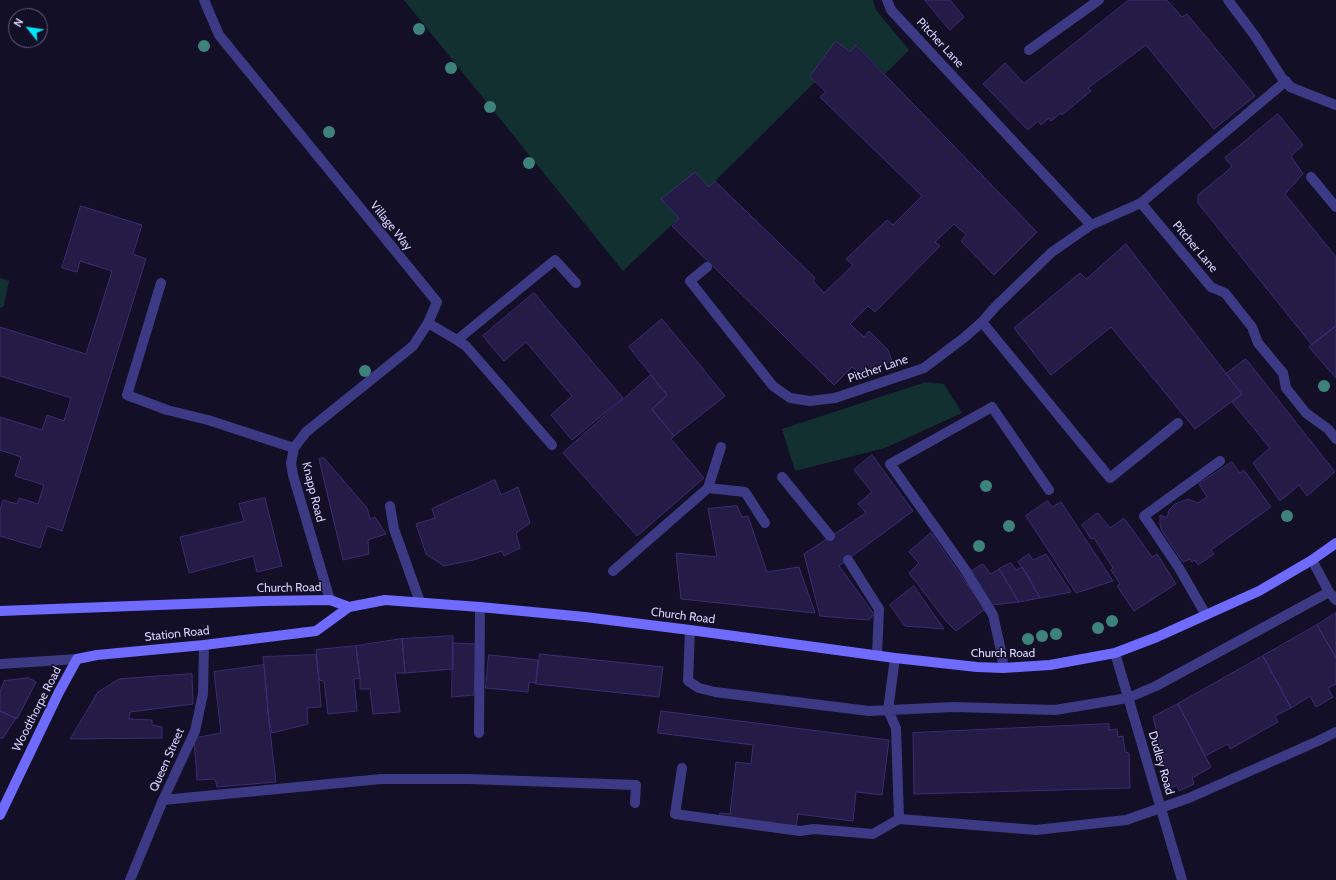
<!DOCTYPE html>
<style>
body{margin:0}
#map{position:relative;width:1336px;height:880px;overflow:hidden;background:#130f26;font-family:Cabin,sans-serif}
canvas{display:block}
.north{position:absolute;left:8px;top:8px;width:40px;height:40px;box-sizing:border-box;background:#130f26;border:1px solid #625e7d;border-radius:50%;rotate:300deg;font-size:11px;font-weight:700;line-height:16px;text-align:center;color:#d9d4ff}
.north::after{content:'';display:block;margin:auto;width:14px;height:18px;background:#00e5ff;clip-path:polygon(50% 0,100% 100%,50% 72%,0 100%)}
</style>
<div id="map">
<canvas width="1336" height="880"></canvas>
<div class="north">N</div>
</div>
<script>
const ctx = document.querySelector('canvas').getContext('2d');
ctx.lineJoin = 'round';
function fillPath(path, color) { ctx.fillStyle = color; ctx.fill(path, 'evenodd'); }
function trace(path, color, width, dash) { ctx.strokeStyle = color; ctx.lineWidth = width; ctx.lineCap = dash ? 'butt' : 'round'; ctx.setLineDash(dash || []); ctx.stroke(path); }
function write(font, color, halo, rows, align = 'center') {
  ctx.font = font + ' Cabin,sans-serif'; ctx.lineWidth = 3; ctx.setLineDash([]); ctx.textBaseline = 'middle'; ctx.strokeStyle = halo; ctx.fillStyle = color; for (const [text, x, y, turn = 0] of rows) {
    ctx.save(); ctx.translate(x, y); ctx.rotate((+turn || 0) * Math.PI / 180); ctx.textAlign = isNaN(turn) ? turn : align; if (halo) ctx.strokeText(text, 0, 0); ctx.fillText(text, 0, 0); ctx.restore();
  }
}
fillPath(new Path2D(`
 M404 0H873L876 10 909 50 885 74 857 45 850 52 836 41 810 77 815 82 709 187 695 172 661 199 679 218 623 271Z
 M0 278 9 281 4 306 0 308Z
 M926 382 944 384 962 413 885 448 795 471 782 429Z`), '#12302f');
const building = new Path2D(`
 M925 0H950L964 17 950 30Z
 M1129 0H1167L1182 17 1187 14 1255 96 1214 129 1146 45 1088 88 1091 91 1062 115 1061 113 1051 121 1049 118 1041 125 1038 121 1028 130 983 84 1005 63 1024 83Z
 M836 41 850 52 856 45 1037 232 994 275 961 241 966 235 954 224 935 242 940 246 875 312 868 306 850 324 864 337 869 331 888 350 892 361 860 373 852 367 834 385 672 226 679 218 661 199 695 172 709 187 715 181 815 278 813 281 824 293 853 265 846 259 887 220 893 225 922 196 820 97 826 92 810 77Z
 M1278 114 1303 145 1291 156 1303 174 1285 194 1336 257V326L1312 345 1198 203V195L1232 167 1225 158Z
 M81 206 142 225 133 254 146 259 62 531 47 526 40 548 0 536V510L3 500 17 504 19 498 38 504 44 485 15 476 21 457 0 450V417L42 430 47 415 64 421 71 398 0 376V327L86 354 112 271 80 261 77 272 62 268Z
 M1126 244 1242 394 1195 429 1111 327 1051 375 1014 328 1080 273 1086 279Z
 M534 293 623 398 572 440 551 415 572 396 526 342 504 361 483 336Z
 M662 319 725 396 674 436 652 409 667 395 629 347Z
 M1336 326V378L1309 347Z
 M1246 359 1335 472 1307 496 1299 485 1280 501 1253 463 1270 448 1232 402 1242 394 1226 374Z
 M651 375 667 395 652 409 674 436 671 439 704 478 637 536 563 453Z
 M872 455 913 511 839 566 874 614 869 620 820 616 804 554 866 513 858 504 872 492 854 470Z
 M324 458 367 508 370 519 375 517 386 534 368 540 369 554 343 560 319 459Z
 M1232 462 1240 473 1244 470 1271 507 1211 550 1214 554 1198 565 1195 560 1192 562 1190 559 1183 562 1162 531 1160 525V515L1167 518 1169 510 1175 504 1188 499 1198 503 1207 497 1199 484Z
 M495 480 501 495 518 487 530 523 516 533 520 548 504 556 502 551 473 560 444 566 426 554 416 524 435 518 432 509Z
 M265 498 282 566 257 572 253 556 189 573 180 537 244 521 239 504Z
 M1048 501 1052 507 1061 502 1113 581 1076 593 1026 516Z
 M737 506 742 517 748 516 767 572 799 567 815 613 681 599 676 553 717 557 708 509Z
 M1098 513 1110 528 1124 518 1152 557 1157 554 1176 584 1134 611 1117 586 1120 584 1111 570 1113 568 1094 538 1091 539 1082 525Z
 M931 533 985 609 956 631 946 621 909 573 919 563 909 552Z
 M1029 554 1033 560 1046 554 1071 592 1040 598 1027 574 1018 562Z
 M1011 563 1016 570 1022 567 1040 598 1019 602 999 569Z
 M983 564 991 574 999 569 1019 602 991 605 970 572Z
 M914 586 944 629 905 626 890 605Z
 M1336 613V658L1317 625Z
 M1317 625 1336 658V684L1328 688 1333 697 1316 707 1310 696 1291 708 1263 656Z
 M453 636V669L405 673 402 639Z
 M402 639 405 673H395L400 712 373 714 370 689H360V678L356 646Z
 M453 643 476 644 474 695 452 697Z
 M356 646 360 678 354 679 357 711 328 714 324 681 319 680 316 650Z
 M540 654 663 667 659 697 536 684Z
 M316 655 319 680 321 707 307 708 308 724 272 733 269 722 264 665 263 657Z
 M489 655 538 660 536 683 529 682 528 692 486 688Z
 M1263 656 1291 708 1275 716 1278 722 1230 749 1228 744 1205 756 1178 704Z
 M264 665 269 722 276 782 217 787 215 779 197 780 194 738 221 733 214 672Z
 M192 674 193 704 130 712 129 719 152 720V725L162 727V738L70 739 98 692 119 679Z
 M29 678 36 682 17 719 0 711V692L4 681Z
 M1178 704 1211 767 1192 778 1194 784 1179 791 1177 785 1171 788 1153 717Z
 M0 711 16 718 3 738H0Z
 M661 711 889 740 882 795 856 792 853 821 798 814 796 828 719 819 720 813 730 814 736 762 751 764 753 745 658 733Z
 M1109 724V730L1117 729 1118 737 1123 736 1125 752 1129 753 1130 788 914 794 913 733Z`);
fillPath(building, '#241b47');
trace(building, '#3b2d73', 1);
trace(new Path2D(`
 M1228 0 1255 36 1282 78 1290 86
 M1029 50 1099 0
 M1311 177 1336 207
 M1141 203 1286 81
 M707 267 690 281 773 386 790 398 810 401 835 398
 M161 283 127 395 167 410
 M982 322 1110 478 1178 423
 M428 323 457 340 555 260 576 283
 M457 340 466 346 552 445
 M782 477 830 536
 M708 488 721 447
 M390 506 394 529 420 602
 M848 560 879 609 877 655
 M613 571 708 488 745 492 765 523
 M1329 592 1336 600
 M1206 615 1179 568 1144 516 1220 461
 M690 630 688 681 699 688 715 692 869 711 954 707 1055 710 1128 698 1156 686 1329 592 1312 560
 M895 658 888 710 896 728 899 819 1036 830 1126 820 1189 798 1318 741 1336 732
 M1003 668 1002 655 993 615 964 568 890 464 992 407 1049 490
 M479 733 480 607
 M682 768 675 814 800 831 814 829 873 834 899 819
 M163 800 381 779H468L636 785 635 803
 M130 880 163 800 195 731 203 694 204 645`), '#3d3a85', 10);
trace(new Path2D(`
 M204 0 219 35 437 302 428 323 413 346 306 432 294 448
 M887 0 891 10 1091 225
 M1290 87 1336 105
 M835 398 924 368 965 337 982 322 995 307 1052 252 1091 225 1141 203 1211 287 1225 293 1252 327 1258 343 1283 373 1286 388 1306 413 1328 429 1336 439
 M167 410 208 420 294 448 291 463 293 475 330 600
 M1115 653 1182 880
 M0 664 77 659`), '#3d3a85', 10);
trace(new Path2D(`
 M0 611 264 601 330 600 349 607 385 600 480 607 585 617 690 630 895 658 977 667 1003 668 1050 665 1115 653 1157 637 1259 591 1312 560 1336 543
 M0 815 59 692 77 659 97 655 204 645 316 631 349 607`), '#6f6bff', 10);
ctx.fillStyle = '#3d827b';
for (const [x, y] of [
 [419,29],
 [204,46],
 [451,68],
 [490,107],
 [329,132],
 [529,163],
 [365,371],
 [1324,386],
 [986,486],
 [1287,516],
 [1009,526],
 [979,546],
 [1112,621],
 [1098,628],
 [1056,634],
 [1042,636],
 [1028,639]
]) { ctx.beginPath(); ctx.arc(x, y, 6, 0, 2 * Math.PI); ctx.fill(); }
write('12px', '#d9d4ff', '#130f26', [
 ["Pitcher Lane",940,43,47],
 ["Village Way",391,226,51],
 ["Pitcher Lane",1195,247,50],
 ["Pitcher Lane",878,369,-19],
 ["Knapp Road",313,492,76],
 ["Church Road",289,588,-1],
 ["Church Road",683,616,7],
 ["Station Road",177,634,-6],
 ["Church Road",1003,653],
 ["Woodthorpe Road",37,709,-63],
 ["Queen Street",167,760,-66],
 ["Dudley Road",1161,763,74]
]);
</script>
